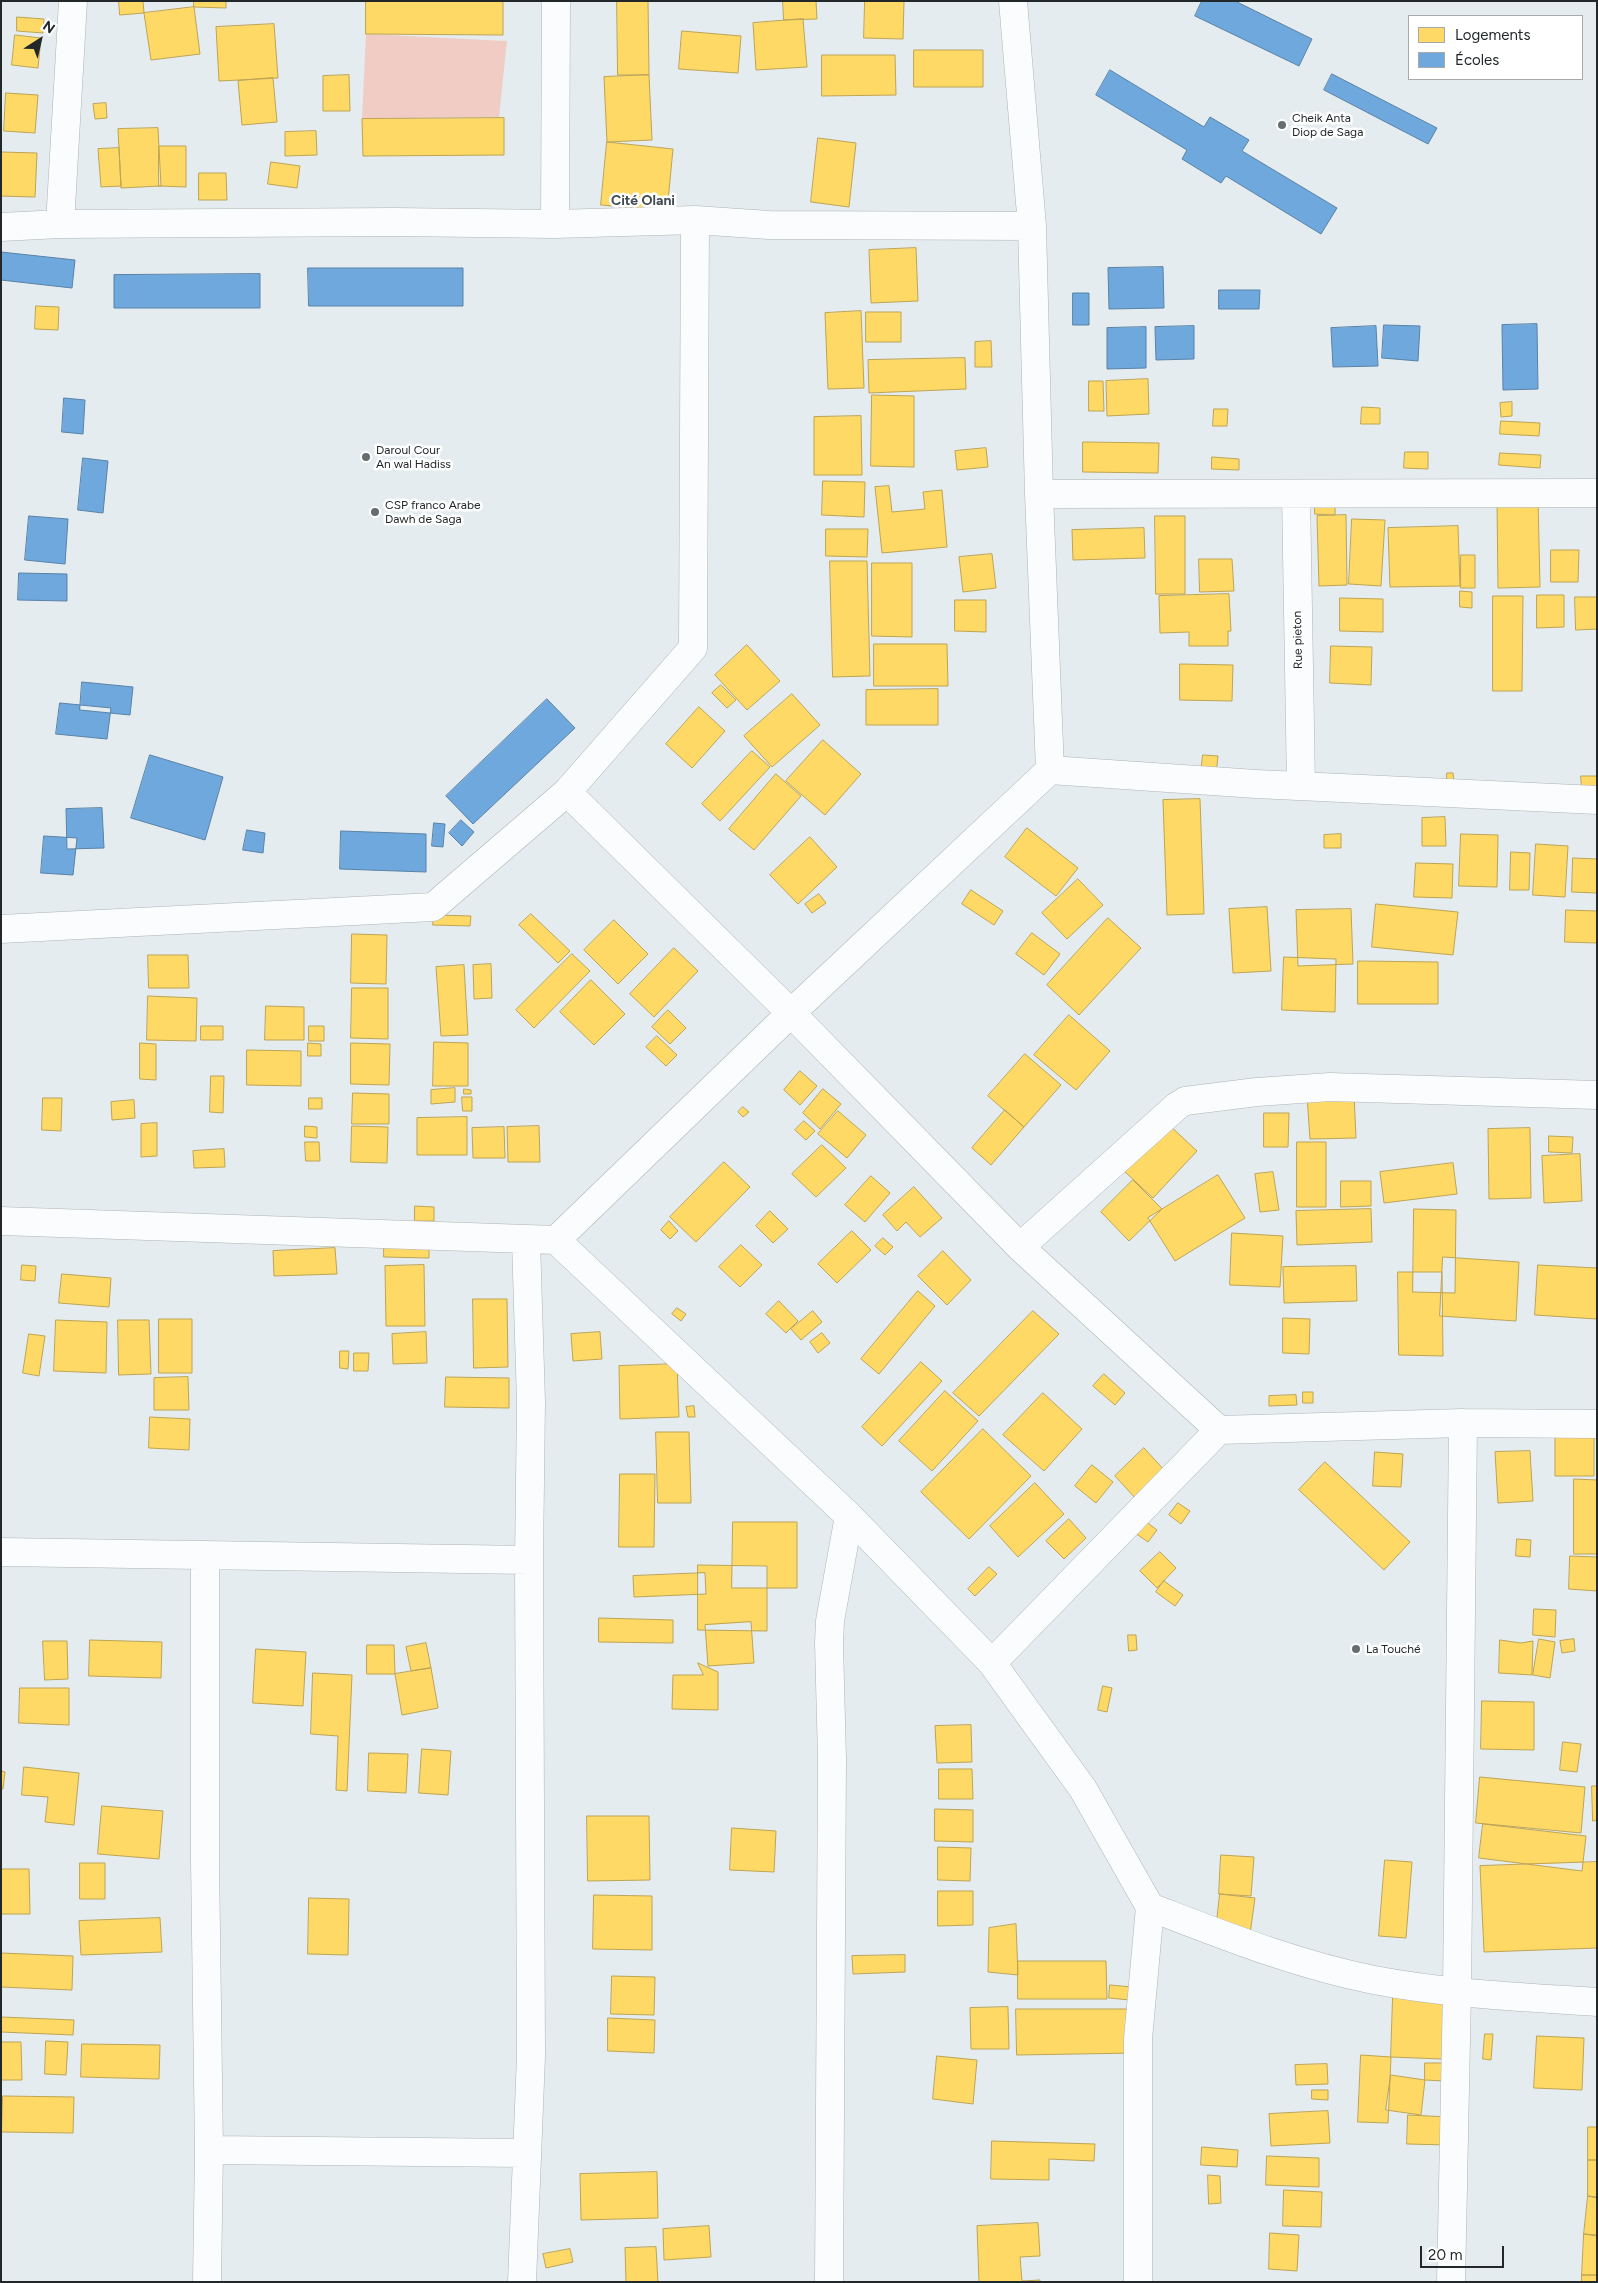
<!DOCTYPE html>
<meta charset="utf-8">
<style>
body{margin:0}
#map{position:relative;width:1598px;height:2283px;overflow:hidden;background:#e4ecef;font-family:Figtree,sans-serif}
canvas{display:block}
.frame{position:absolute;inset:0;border:2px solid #22282a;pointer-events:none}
.legend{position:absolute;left:1408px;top:15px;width:175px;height:65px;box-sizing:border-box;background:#fff;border:1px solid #a7a9aa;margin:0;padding:6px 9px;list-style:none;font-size:15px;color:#22282a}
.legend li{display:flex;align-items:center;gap:10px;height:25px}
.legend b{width:25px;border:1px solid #a7a9aa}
.north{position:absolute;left:15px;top:15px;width:50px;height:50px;-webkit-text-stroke:4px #fff;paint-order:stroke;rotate:35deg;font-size:14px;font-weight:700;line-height:20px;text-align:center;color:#22282a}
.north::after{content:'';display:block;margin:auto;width:18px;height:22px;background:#22282a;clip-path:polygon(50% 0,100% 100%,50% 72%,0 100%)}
.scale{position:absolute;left:1420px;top:2246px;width:84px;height:22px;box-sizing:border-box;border:2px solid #22282a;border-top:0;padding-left:6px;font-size:15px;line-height:18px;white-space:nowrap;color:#22282a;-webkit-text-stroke:4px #fff;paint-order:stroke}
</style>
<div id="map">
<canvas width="1598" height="2283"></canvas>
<div class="frame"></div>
<ul class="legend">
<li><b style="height:14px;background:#ffd966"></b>Logements</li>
<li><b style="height:14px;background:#6fa8dc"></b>Écoles</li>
</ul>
<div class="north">N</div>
<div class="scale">20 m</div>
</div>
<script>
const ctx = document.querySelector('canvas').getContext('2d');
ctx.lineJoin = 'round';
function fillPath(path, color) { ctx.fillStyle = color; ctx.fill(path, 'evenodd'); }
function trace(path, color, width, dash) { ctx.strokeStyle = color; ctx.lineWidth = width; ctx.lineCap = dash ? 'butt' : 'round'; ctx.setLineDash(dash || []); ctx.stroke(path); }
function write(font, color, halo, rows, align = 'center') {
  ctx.font = font + ' Figtree,sans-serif'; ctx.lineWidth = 5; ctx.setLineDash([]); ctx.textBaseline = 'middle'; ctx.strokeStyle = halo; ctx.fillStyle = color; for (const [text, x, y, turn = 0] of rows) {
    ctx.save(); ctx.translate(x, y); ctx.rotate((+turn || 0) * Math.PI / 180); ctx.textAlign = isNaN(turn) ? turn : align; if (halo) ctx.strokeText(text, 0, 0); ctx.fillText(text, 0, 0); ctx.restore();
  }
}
fillPath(new Path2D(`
 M366 34 507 41 499 117 362 119Z`), '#f1ccc5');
const homes = new Path2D(`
 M119 1H143L144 13 120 15Z
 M194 1H226V8L194 7Z
 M366 1H503V35L366 34Z
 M617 1H648L649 75H618Z
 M783 1H816L817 19 784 20Z
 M865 1H904L903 39 864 38Z
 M194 7 200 54 151 60 144 13Z
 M17 17 44 19 43 33 17 31Z
 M803 19 807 67 756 70 753 23Z
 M274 24 278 78 219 81 216 27Z
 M682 31 741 36 738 73 679 69Z
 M15 35 41 38 38 68 12 65Z
 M914 50H983V87H914Z
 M822 55H895L896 95 822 96Z
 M349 75 350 111H323V76Z
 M649 75 652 140 607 142 604 77Z
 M273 78 277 122 242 125 238 81Z
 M6 93 38 95 35 133 4 131Z
 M106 103 107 118 95 119 93 104Z
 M504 118V155L363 156 362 119Z
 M158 128 161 186 121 188 118 129Z
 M316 131 317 155 285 156V132Z
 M818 138 856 143 849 207 811 202Z
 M607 142 673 149 667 211 601 205Z
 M159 146H186V187L159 186Z
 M119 148 121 186 101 187 98 149Z
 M1 152 37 153 35 197 1 196Z
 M271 162 300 166 297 188 268 184Z
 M199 173H226L227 200H199Z
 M916 248 918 301 871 303 869 250Z
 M36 306 59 307 58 330 35 329Z
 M861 311 864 388 828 389 825 313Z
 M866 312H901V342H866Z
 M991 341 992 367H975V342Z
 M965 358 966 389 869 393 868 360Z
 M1148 379 1149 414 1107 416 1106 381Z
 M1089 381H1103L1104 411H1089Z
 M872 395 914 396V467L871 466Z
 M1512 402V416L1501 417 1500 403Z
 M1362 407 1380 408V424H1361Z
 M1214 409H1228L1227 426H1213Z
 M861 416 862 475H814V417Z
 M1501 421 1540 423 1539 436 1500 434Z
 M1083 442 1159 443 1158 473 1083 472Z
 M986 448 988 467 957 470 955 451Z
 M1405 452H1428V469L1404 468Z
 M1500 453 1541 455 1540 468 1499 465Z
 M1212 457 1239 459V470L1212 469Z
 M823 481 865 482 864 517 822 515Z
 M889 486 892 512 925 509 923 492 942 490 947 547 882 553 875 487Z
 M1538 499 1540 587 1498 588 1497 500Z
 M1315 501 1335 502V515L1315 514Z
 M1346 515 1347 585 1319 586 1317 516Z
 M1155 516H1185V594H1156Z
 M1352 519 1385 520 1381 586 1349 584Z
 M1458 526 1460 586 1390 587 1388 528Z
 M1144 528 1145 558 1073 560 1072 530Z
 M826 529H868L867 557 826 556Z
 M1551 550H1579L1578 582H1551Z
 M992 554 996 588 963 592 959 557Z
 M1461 555H1475V588H1461Z
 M1199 559H1232L1234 591 1200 592Z
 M830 561H867L870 676 833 677Z
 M872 563H912V637L872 636Z
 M1460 591 1472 592V608L1460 607Z
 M1229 594 1231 631H1228V646H1189V632L1160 633 1159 596Z
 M1537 595H1564V627L1537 628Z
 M1493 596H1523L1522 691H1493Z
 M1575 597H1597V629L1576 630Z
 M1340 598 1383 599V632L1340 631Z
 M955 600H986V632L955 631Z
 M874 644H947L948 686H874Z
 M747 645 780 681 747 710 715 675Z
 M1331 646 1372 647 1371 685 1330 683Z
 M1180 664 1233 665 1232 701 1180 700Z
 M721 685 736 700 727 708 712 693Z
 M938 689V725H866V690Z
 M792 694 820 725 772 767 744 736Z
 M699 707 725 731 692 768 666 744Z
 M823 740 861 774 825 815 786 781Z
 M752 751 770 767 720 821 702 804Z
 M1203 755 1218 756 1216 774 1201 773Z
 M1447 773H1453L1454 782H1447Z
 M776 774 801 796 754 850 729 829Z
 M1581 776H1597V789H1582Z
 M1200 799 1204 914 1167 915 1163 800Z
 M1445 817 1446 846H1422V818Z
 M1027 828 1078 868 1056 896 1005 857Z
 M1341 834V848H1324V835Z
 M1461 834 1498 835 1497 887 1459 886Z
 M810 837 837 867 798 904 770 875Z
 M1536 844 1568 846 1565 897 1533 895Z
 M1511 852 1530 853 1529 890H1510Z
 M1573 858 1597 859V893L1572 892Z
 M1416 863 1453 864 1452 898 1414 897Z
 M1078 879 1103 905 1067 939 1042 913Z
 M971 890 1003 911 994 925 962 904Z
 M819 894 826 903 812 913 805 904Z
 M1376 904 1458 912 1453 955 1372 947Z
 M1267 907 1271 971 1233 973 1229 909Z
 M1351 909 1353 964 1298 966 1296 910Z
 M1566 910 1597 911V943L1565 942Z
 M531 914 570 951 558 963 519 925Z
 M434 915 471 916 470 926 433 925Z
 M1108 918 1141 948 1079 1015 1047 985Z
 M614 920 648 954 618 984 584 950Z
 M1032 933 1060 954 1044 975 1016 954Z
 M352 934 387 935 386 984 351 983Z
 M674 948 698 971 654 1017 630 994Z
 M572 954 590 971 534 1028 516 1010Z
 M148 955H188L189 988H149Z
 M1284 957 1336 959 1335 1012 1282 1010Z
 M1358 961 1438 962V1004H1358Z
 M491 964 492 998 474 999 473 965Z
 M464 965 468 1035 441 1036 436 967Z
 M591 980 625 1014 594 1045 560 1012Z
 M352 988H388V1039L351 1038Z
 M148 996 197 998 196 1041 147 1040Z
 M266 1006 304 1007V1040H265Z
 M668 1010 686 1028 670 1044 652 1027Z
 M1069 1015 1110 1051 1076 1090 1034 1055Z
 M201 1026H223V1040H201Z
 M309 1026H324V1041H309Z
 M657 1036 677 1055 666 1066 646 1047Z
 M434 1042 468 1043V1086H433Z
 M140 1043 156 1044V1080L140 1079Z
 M308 1043 321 1044V1056H308Z
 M351 1043 390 1044 389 1085 351 1084Z
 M247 1050 301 1051V1086L247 1085Z
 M1025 1054 1061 1085 1024 1127 988 1096Z
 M800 1071 817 1086 800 1105 784 1090Z
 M211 1076H224L223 1113 210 1112Z
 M455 1088V1102L431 1104V1090Z
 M464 1089 471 1090V1094H464Z
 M823 1089 841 1104 820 1129 803 1113Z
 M353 1093 389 1094V1124H352Z
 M1354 1094 1356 1138 1310 1139 1307 1096Z
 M462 1097H472V1111H463Z
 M43 1098H62L61 1131 42 1130Z
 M309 1098H322V1109H309Z
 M134 1100 135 1118 112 1120 111 1102Z
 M743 1107 749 1112 743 1117 738 1112Z
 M1005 1110 1024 1127 991 1165 972 1148Z
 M838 1111 866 1135 847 1158 818 1134Z
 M1264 1113H1289L1288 1147H1264Z
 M467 1117V1155H417V1118Z
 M804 1121 815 1131 806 1140 795 1130Z
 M157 1123V1156L141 1157V1124Z
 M1167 1123 1197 1151 1153 1198 1123 1170Z
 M305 1126 317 1127V1138L305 1137Z
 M352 1126 388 1127 387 1163 351 1162Z
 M539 1126 540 1162H508L507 1127Z
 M504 1127 505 1158H473L472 1128Z
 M1530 1128 1531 1198 1489 1199 1488 1129Z
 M1549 1136 1573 1137 1572 1153 1549 1152Z
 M305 1142H319L320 1161H306Z
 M1297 1142H1326V1207H1297Z
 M822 1145 846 1168 816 1197 792 1174Z
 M224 1149 225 1167 194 1168 193 1151Z
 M1580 1154 1582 1201 1544 1203 1542 1156Z
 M724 1162 750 1187 696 1242 670 1217Z
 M1453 1163 1457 1194 1384 1203 1380 1172Z
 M1273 1172 1279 1210 1260 1212 1255 1174Z
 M1218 1175 1245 1218 1175 1261 1148 1218Z
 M871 1176 890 1193 865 1222 845 1205Z
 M1133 1180 1162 1209 1129 1241 1101 1212Z
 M1341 1181H1371V1206L1341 1207Z
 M914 1187 942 1218 920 1237 906 1222 897 1231 883 1215Z
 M415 1206 434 1207V1221H415Z
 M1371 1209 1372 1242 1297 1245 1296 1211Z
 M1414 1209 1456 1210 1455 1293 1413 1292Z
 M770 1211 788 1229 773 1243 756 1226Z
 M669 1221 678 1231 670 1239 661 1230Z
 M852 1231 871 1250 837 1283 818 1264Z
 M1232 1233 1283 1236 1280 1287 1230 1285Z
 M883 1238 893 1247 885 1255 875 1246Z
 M384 1243H429V1258L384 1257Z
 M741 1245 762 1265 740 1287 719 1267Z
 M335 1248 337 1274 274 1276 273 1251Z
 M943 1251 971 1280 947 1305 918 1276Z
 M1443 1257 1519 1262 1516 1321 1440 1316Z
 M22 1265 36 1266 35 1281 21 1280Z
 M424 1265 425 1326H386L385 1266Z
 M1538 1265 1597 1268V1319L1535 1315Z
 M1356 1266 1357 1301 1284 1303 1283 1267Z
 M1398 1272H1442L1443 1356 1399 1355Z
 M62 1274 111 1278 109 1307 59 1303Z
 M918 1291 935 1306 879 1374 861 1359Z
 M473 1299H507L508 1367 474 1368Z
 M779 1301 798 1321 786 1333 766 1314Z
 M677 1308 686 1314 681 1321 672 1314Z
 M813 1311 822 1322 801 1340 791 1329Z
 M1033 1311 1059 1334 979 1416 953 1393Z
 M1283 1318 1310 1319 1309 1354 1283 1353Z
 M159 1319H192V1373H159Z
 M56 1320 107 1322 106 1373 54 1371Z
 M118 1320H149L151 1374 119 1375Z
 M426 1332 427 1363 393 1364 392 1334Z
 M600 1332 602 1359 573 1361 571 1334Z
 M822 1333 830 1343 818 1353 810 1342Z
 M29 1334 45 1336 39 1376 23 1373Z
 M340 1351H349L348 1369 340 1368Z
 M354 1353H369L368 1371H354Z
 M921 1362 942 1381 882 1446 862 1427Z
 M677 1364 679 1417 620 1419 619 1366Z
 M1104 1374 1125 1393 1115 1405 1093 1386Z
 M188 1377 189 1410H154V1378Z
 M446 1377 509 1378V1408L445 1407Z
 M945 1391 978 1421 932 1471 899 1441Z
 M1303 1392H1313V1403H1303Z
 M1043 1393 1082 1429 1044 1471 1003 1435Z
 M1296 1395 1297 1405 1269 1406V1396Z
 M694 1406 695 1417H688L686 1407Z
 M150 1417 190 1419 189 1450 149 1448Z
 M983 1429 1031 1476 969 1539 921 1492Z
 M656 1432H689L691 1503H658Z
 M1594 1432V1476H1555V1433Z
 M1144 1448 1166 1472 1137 1500 1115 1476Z
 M1530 1451 1533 1501 1498 1503 1495 1452Z
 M1375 1452 1403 1454 1401 1487 1373 1486Z
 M1325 1462 1410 1542 1384 1570 1299 1490Z
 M1092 1465 1113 1482 1096 1503 1075 1486Z
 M620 1474H655L654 1547H619Z
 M1574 1479 1597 1480V1554H1574Z
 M1035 1483 1064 1514 1018 1557 990 1526Z
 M1178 1503 1190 1511 1181 1524 1169 1515Z
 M1141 1518 1157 1530 1148 1542 1132 1531Z
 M1069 1519 1086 1538 1064 1559 1046 1541Z
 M733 1522H797V1588H732Z
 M1517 1539 1531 1540 1530 1557 1516 1556Z
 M1160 1552 1176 1568 1157 1588 1140 1571Z
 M1570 1556 1597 1557V1591L1569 1589Z
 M698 1565 767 1566V1631L698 1630Z
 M989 1567 997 1574 975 1596 968 1589Z
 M705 1573 706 1594 634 1597 633 1576Z
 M1164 1581 1183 1595 1175 1606 1156 1592Z
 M1534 1609 1556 1610 1555 1637 1533 1635Z
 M599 1618 673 1620V1643L599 1642Z
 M751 1622 754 1663 708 1666 705 1625Z
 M1128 1635H1136L1137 1650 1129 1651Z
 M1539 1639 1555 1642 1550 1678 1533 1675Z
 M1574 1639 1575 1651 1562 1653 1560 1641Z
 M90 1640 162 1642 161 1678 89 1676Z
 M1500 1640 1521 1643 1533 1641 1532 1675 1499 1673Z
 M43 1641H67L68 1679 45 1680Z
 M426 1643 431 1668 411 1671 406 1647Z
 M367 1645H394L395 1674H367Z
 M256 1649 306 1652 303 1706 253 1703Z
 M698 1663 718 1672V1710L672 1709 673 1675H703Z
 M431 1668 438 1708 402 1715 395 1674Z
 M313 1673 352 1675 347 1791 336 1790 338 1736 311 1734Z
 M1103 1686 1112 1688 1107 1712 1098 1710Z
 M20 1688H69V1725L19 1723Z
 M1482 1701 1534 1702V1750L1481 1749Z
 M971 1725 972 1762 937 1763 935 1726Z
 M1563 1742 1581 1744 1577 1772 1560 1770Z
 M422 1749 451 1751 448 1795 419 1793Z
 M369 1753 408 1754 406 1793 368 1791Z
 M24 1767 79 1773 74 1825 45 1822 48 1797 22 1795Z
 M939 1769H972L973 1799H939Z
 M1 1771 5 1772 3 1789H1Z
 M1480 1777 1585 1787 1581 1833 1476 1823Z
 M1592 1786H1597V1820L1593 1821Z
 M102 1806 163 1811 159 1859 98 1854Z
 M935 1809 973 1810V1842L935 1841Z
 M587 1816H649L650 1880 588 1881Z
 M1483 1824 1586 1836 1582 1871 1479 1858Z
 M732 1828 776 1831 774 1872 730 1870Z
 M938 1847 971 1848 970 1881 938 1880Z
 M1221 1855 1254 1857 1251 1896 1219 1894Z
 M1385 1860 1412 1862 1406 1938 1379 1936Z
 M1597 1862V1948L1484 1952 1480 1866Z
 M80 1863H105V1899H80Z
 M1 1869H29L30 1914H1Z
 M938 1891H973V1925L938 1926Z
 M1220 1894 1255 1898 1250 1934 1216 1930Z
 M594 1895 652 1896V1950L593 1949Z
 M309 1898 349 1899 348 1955 308 1954Z
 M160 1918 162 1952 81 1955 79 1921Z
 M1016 1924 1018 1975 988 1972 989 1928Z
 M1 1953 73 1956 72 1990 1 1987Z
 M905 1955V1972L853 1974 852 1956Z
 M1018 1961H1106L1107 1999H1018Z
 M612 1976 655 1977 654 2015 611 2014Z
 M1110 1985 1132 1987 1130 2000 1109 1998Z
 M1393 1997 1444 1999 1442 2059 1391 2057Z
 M1008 2007 1009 2049H971L970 2008Z
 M1016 2009H1136V2053L1017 2055Z
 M1 2017 74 2020 73 2035 1 2032Z
 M608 2018 655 2020 654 2053 608 2051Z
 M1485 2034H1493L1491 2060 1483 2059Z
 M1537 2036 1584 2038 1582 2090 1534 2088Z
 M46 2041 68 2042 66 2075 45 2074Z
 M1 2042H21L22 2080H1Z
 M82 2044 160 2045 159 2079 81 2077Z
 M1361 2055 1391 2057 1388 2123 1358 2122Z
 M937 2056 977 2060 973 2104 933 2099Z
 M1425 2063H1445V2081L1425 2080Z
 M1327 2064 1328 2084 1296 2085 1295 2065Z
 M1391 2075 1425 2080 1421 2115 1386 2110Z
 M1312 2090H1328V2100L1312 2099Z
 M3 2096 74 2097 73 2133 2 2132Z
 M1328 2111 1330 2143 1271 2146 1269 2114Z
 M1408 2115 1449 2117 1448 2145 1407 2144Z
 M1588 2127H1597V2160H1588Z
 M992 2141 1095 2144 1094 2161 1049 2159V2180L991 2179Z
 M1202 2147 1238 2150 1237 2167 1201 2165Z
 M1267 2156 1319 2158V2187L1266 2185Z
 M1588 2160H1597V2197L1588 2196Z
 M657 2172 658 2218 581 2220 580 2174Z
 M1208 2175 1220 2176 1221 2203 1209 2204Z
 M1284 2190 1322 2192 1321 2227 1283 2226Z
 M1588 2196 1597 2198V2236L1584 2234Z
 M1038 2223 1040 2256 1020 2257 1022 2281 1040 2280V2282H979L977 2226Z
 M709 2226 711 2257 664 2260 663 2229Z
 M1270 2233 1299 2235 1297 2271 1269 2269Z
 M1584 2234 1597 2235V2275H1582Z
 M656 2247 658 2282H626L625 2248Z
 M570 2249 573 2262 546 2268 543 2254Z
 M1582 2275H1597V2282H1582Z`);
fillPath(homes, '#ffd966');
trace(homes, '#bda454', 1);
const schools = new Path2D(`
 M1202 1H1235L1312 39 1299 66 1195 16Z
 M1110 70 1204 127 1210 117 1249 140 1242 151 1337 208 1321 234 1226 176 1221 183 1182 159 1187 150 1096 95Z
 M1332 74 1437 128 1428 144 1324 90Z
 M1 252 75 260 72 288 1 280Z
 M1163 267 1164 308 1109 309 1108 268Z
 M308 268H463V306H309Z
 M260 274V308H114V275Z
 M1219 290H1260L1259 309H1219Z
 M1073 293H1089V325H1073Z
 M1537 324 1538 389 1503 390 1502 325Z
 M1384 325 1420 326 1418 361 1382 358Z
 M1194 326V359L1156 360 1155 327Z
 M1376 326 1378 366 1333 367 1331 328Z
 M1146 327V368L1107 369V328Z
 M64 398 85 400 83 434 62 432Z
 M83 458 108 461 103 513 78 510Z
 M29 516 68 519 65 564 25 560Z
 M19 573 67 574V601L18 600Z
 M82 682 133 687 130 715 80 710Z
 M547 699 575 728 473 824 446 796Z
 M60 703 111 708 107 739 56 734Z
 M150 755 223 777 205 840 131 818Z
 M102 808 104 848 67 849 66 809Z
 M461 820 474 832 462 846 449 833Z
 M434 823 445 824 443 847 432 846Z
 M247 830 265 833 263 853 243 850Z
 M341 831 426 834V872L340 869Z
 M44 836 77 838 73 875 41 873Z`);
fillPath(schools, '#6fa8dc');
trace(schools, '#5882a7', 1);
const minor = new Path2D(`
 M1013 1 1032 226 1039 494 1050 770
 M60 224 73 1
 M555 224 556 1
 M1 227 60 224 395 222 555 224 695 220 769 225 1032 226
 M1039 494 1597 493
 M1296 494 1301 786
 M567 792 791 1013 1020 1247 1219 1430
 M1 929 433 907 567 792 693 648 695 220
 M1 1221 556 1240 849 1516 992 1663 1083 1789 1150 1907 1138 2039V2282
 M556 1240 791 1013 1050 770 1256 784 1597 800
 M1020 1247 1177 1106 1185 1101 1257 1092 1330 1087 1597 1095
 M1 1552 529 1560
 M205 1555V1861L209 2150 207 2282
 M992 1663 1219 1430 1463 1423 1597 1424
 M1150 1907C1223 1935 1297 1965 1374 1980 1447 1994 1522 1997 1597 2002
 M209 2150 527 2153
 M522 2282 531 2056 529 1560 531 1402 526 1240
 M829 2282 832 1759 829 1643 830 1621 849 1516
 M1451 2282 1457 1992 1463 1423`);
trace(minor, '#aeb4b7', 29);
trace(minor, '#fbfcfd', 28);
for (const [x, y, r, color] of [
 [1282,125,5,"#666d6f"],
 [366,457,5,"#666d6f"],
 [375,512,5,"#666d6f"],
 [1356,1649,5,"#666d6f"]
]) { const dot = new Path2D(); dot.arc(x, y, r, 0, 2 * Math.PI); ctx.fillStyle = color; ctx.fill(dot); trace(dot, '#fff', 2); }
write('12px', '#22282a', '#fff', [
 ["Cheik Anta",1292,118],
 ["Diop de Saga",1292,132],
 ["Daroul Cour",376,450],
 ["An wal Hadiss",376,464],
 ["CSP franco Arabe",385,505],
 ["Dawh de Saga",385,519],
 ["La Touché",1366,1649]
], 'left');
write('12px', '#22282a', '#fff', [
 ["Rue pieton",1298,640,-91]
]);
write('bold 14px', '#404c52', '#fff', [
 ["Cité Olani",643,201]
]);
</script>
